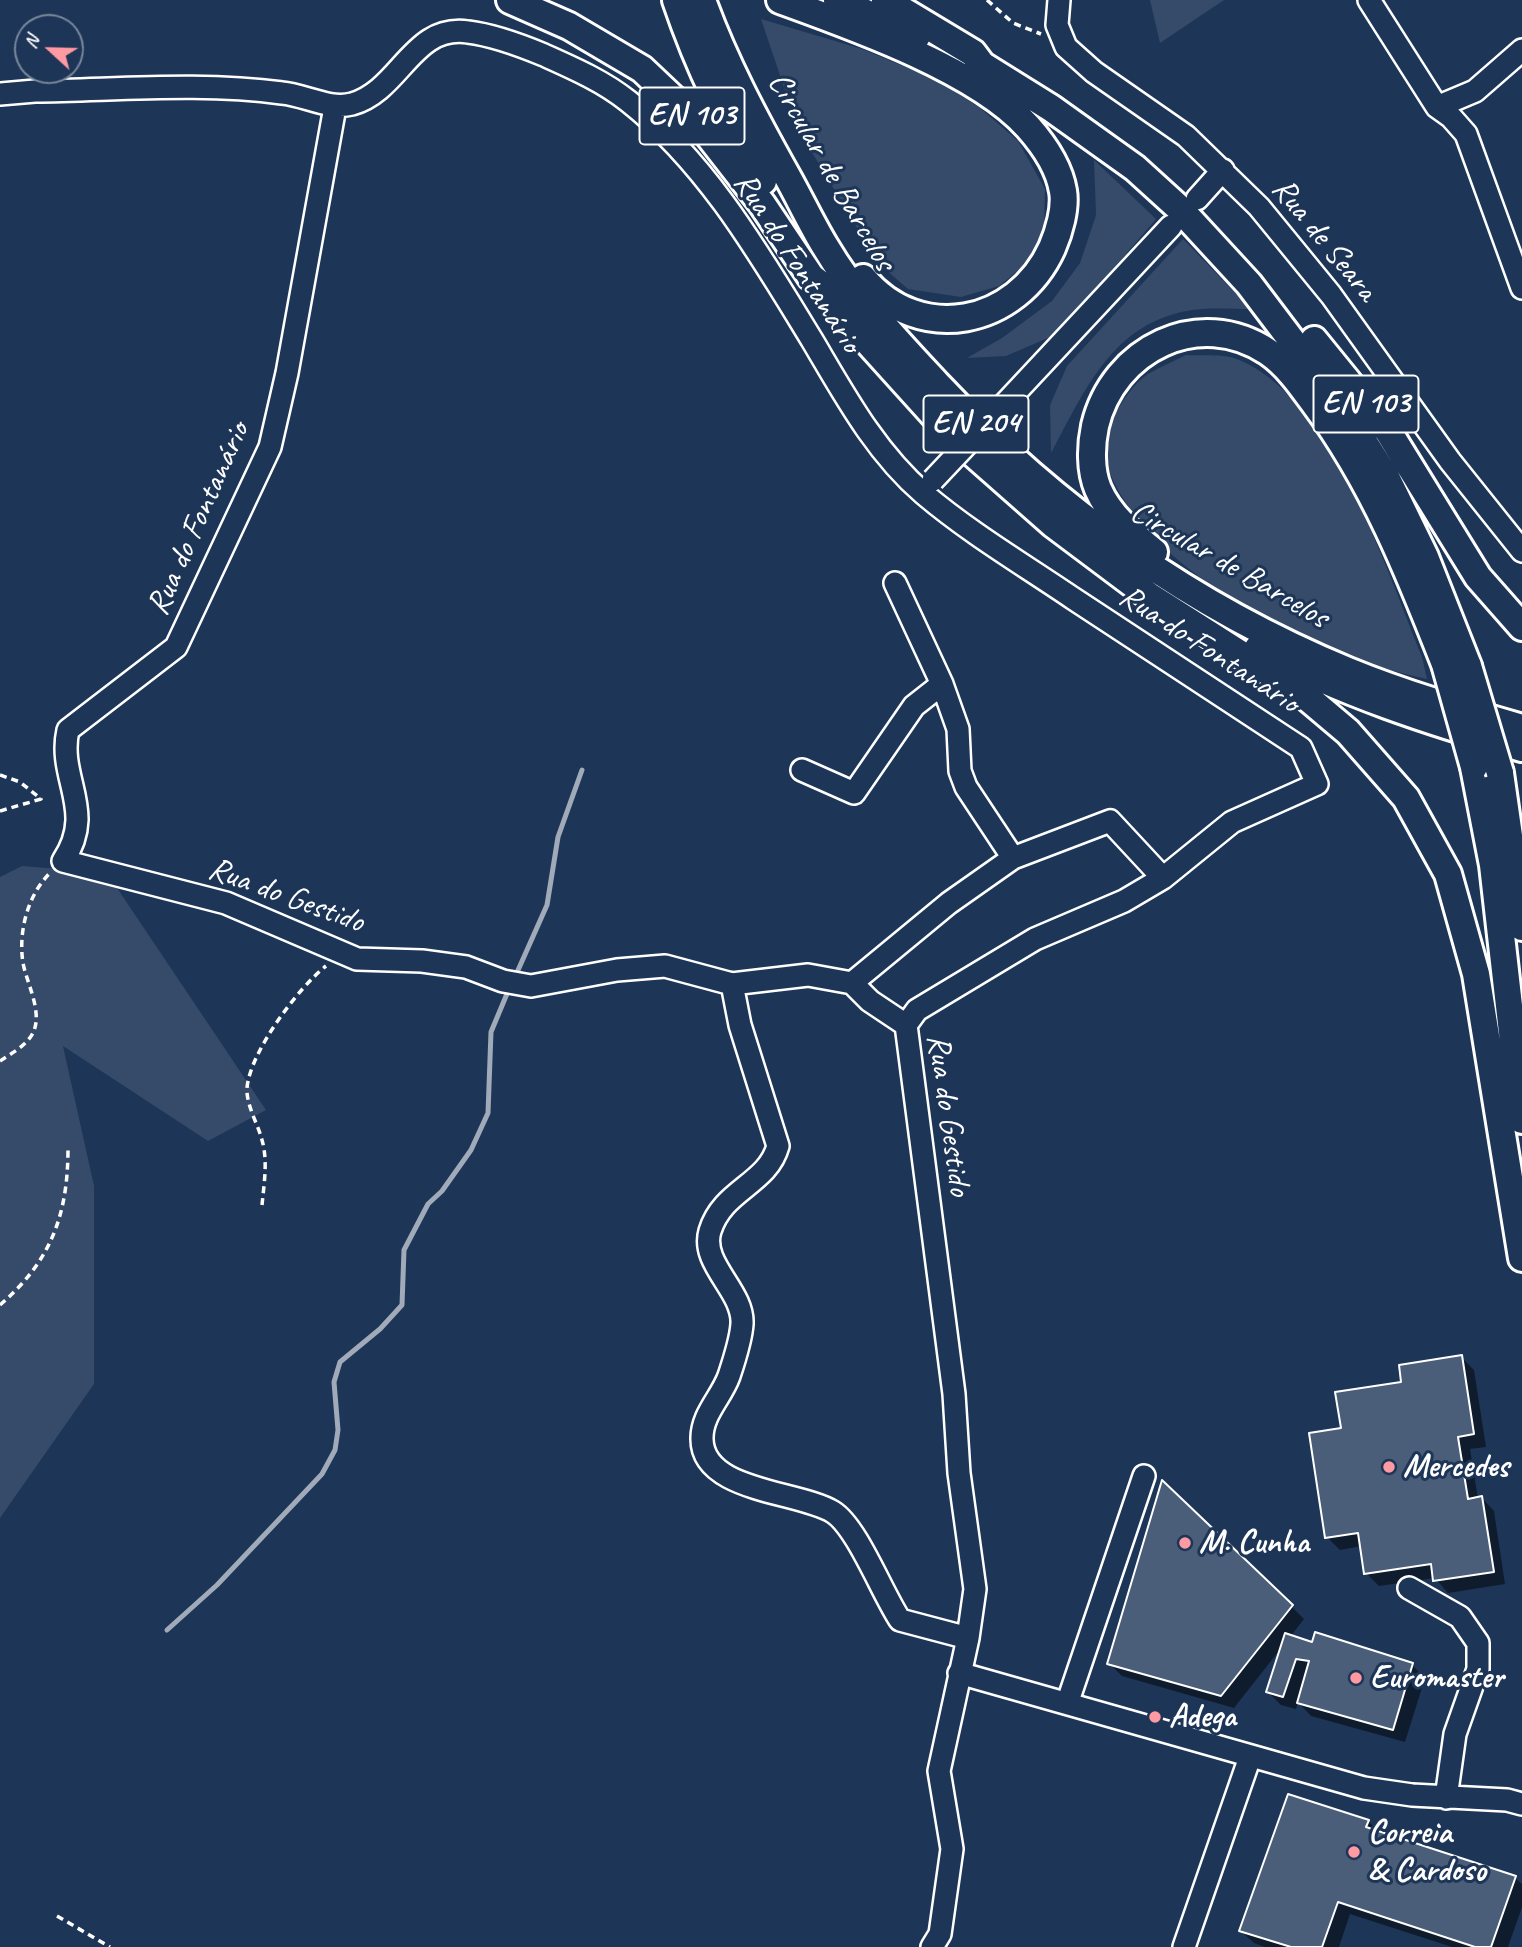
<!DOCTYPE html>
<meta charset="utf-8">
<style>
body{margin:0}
#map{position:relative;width:1522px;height:1947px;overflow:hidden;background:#1d3557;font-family:Caveat,sans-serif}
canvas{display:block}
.north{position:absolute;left:14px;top:14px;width:70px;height:70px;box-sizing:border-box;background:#1d3557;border:2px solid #77869a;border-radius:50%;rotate:292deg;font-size:19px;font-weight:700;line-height:28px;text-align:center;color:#fff}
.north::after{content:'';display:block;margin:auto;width:24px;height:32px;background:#ff9aa2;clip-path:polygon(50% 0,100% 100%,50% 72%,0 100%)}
</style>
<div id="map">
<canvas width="1522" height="1947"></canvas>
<div class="north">N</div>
</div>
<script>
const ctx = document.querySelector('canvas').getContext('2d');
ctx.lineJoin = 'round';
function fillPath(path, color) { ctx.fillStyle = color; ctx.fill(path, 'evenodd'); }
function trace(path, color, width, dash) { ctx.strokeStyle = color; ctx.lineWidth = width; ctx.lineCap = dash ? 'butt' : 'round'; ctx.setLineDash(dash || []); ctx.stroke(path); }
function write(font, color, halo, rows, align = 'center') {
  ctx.font = font + ' Caveat,sans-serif'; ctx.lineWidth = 6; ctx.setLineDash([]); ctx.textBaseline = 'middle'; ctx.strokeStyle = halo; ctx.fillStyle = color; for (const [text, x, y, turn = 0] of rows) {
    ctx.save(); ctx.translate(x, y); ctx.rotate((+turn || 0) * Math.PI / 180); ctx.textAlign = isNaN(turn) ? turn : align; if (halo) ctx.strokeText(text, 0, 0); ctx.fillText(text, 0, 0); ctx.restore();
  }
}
fillPath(new Path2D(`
 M1150 0H1224L1160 43Z
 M761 19 862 49 937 80 980 108 1018 141 1045 189 1044 231 1031 260 999 286 961 297 908 289 878 263 798 129Z
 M1094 160 1156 219 1057 334 1006 356 967 358 1002 338 1052 301 1080 263 1096 215Z
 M1183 239 1251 309C1235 309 1218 308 1202 309 1116 316 1087 386 1051 453L1050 405 1067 366Z
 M1186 355C1200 356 1220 354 1234 358 1329 391 1387 571 1422 657L1427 679C1394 672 1363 663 1331 650 1254 619 1149 557 1113 480 1111 474 1106 467 1105 461 1102 445 1108 429 1115 415 1122 401 1134 383 1148 374 1160 367 1174 361 1186 355Z
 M22 866 107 873 266 1110 208 1141 63 1046 94 1186V1384L0 1518V877Z`), '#364b69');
fillPath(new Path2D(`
 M1461 1357 1474 1370 1486 1447 1470 1449 1478 1499 1482 1498 1494 1511 1505 1584 1448 1593 1435 1578 1379 1586 1366 1573 1362 1546 1340 1550 1327 1537 1343 1430 1403 1383Z
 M1291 1606 1304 1619 1290 1637 1412 1665 1425 1678 1405 1742 1311 1716 1298 1702 1296 1709 1281 1705 1268 1692 1282 1647 1234 1708 1122 1676 1109 1663Z
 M1368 1821 1381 1834 1515 1878 1522 1884V1907L1508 1947H1452L1350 1914 1339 1947H1265L1254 1943 1241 1931Z`), '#0007');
trace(new Path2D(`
 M515 977 547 905 558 837 582 770
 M167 1630 217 1585 322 1474 335 1450 338 1430 334 1382 340 1362 380 1329 402 1305 404 1250 428 1204 442 1191 471 1150 488 1113 491 1032 509 989`), '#a0aab8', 5);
const building = new Path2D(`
 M1462 1355 1474 1434 1458 1437 1468 1499 1482 1496 1494 1572 1433 1581 1431 1564 1364 1574 1358 1533 1325 1538 1309 1433 1341 1428 1335 1392 1401 1382 1399 1365Z
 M1162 1480 1293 1605 1221 1696 1107 1664Z
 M1315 1632 1413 1663 1393 1730 1297 1703 1309 1661 1296 1659 1283 1697 1266 1692 1285 1633 1312 1642Z
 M1288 1794 1369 1820 1366 1827 1516 1876 1491 1947H1475L1338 1902 1322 1947H1291L1239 1931Z`);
fillPath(building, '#4a5d79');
trace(building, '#fff', 2);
const minor = new Path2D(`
 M1059 0 1057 25 1066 47 1094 72 1186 136 1259 207 1331 295 1450 461 1522 551
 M1369 0 1437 107 1451 117 1466 134 1522 288
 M0 94 35 91C117 90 201 82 282 93 305 95 329 110 352 104 401 90 412 24 468 32 493 35 520 45 544 55 573 68 603 81 628 101 707 163 760 255 812 340 844 394 875 452 924 494 970 533 1024 565 1074 599 1150 649 1225 698 1301 748L1317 784 1232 822 1163 878 1124 901 1035 939 917 1010 906 1025
 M335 107 287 373 270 447 176 647 68 730C57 779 97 810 63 861L226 903 357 959 422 961 466 967 503 981 531 986 617 970 665 966 732 984 808 975 852 983 870 1001 906 1025 954 1394 959 1473 975 1589 968 1638 939 1771 952 1849 940 1934 932 1947
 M1437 107 1475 91 1522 50
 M1197 199 1223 170
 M999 410 1171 226
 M895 583 942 684 958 729 960 771 966 787 1013 858
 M802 770 854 793 914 706 942 684
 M852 983 949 903 1013 858 1110 821 1163 878
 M732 984 740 1025 778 1146C767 1185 723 1189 710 1231 700 1264 744 1291 742 1324 741 1340 734 1361 729 1376 721 1398 702 1414 702 1438 701 1492 799 1491 833 1512 857 1527 882 1593 900 1620L968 1638
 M1409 1588 1460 1617 1478 1643V1669L1455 1734 1446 1798
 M959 1673 1364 1788 1412 1795 1507 1800 1522 1804
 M1068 1701 1144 1476
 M1184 1947 1250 1757`);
const major = new Path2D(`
 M510 0 569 26 642 69 698 122 762 204 811 277 825 288 867 341 951 434 1053 524 1149 596 1303 694 1348 732 1406 798 1448 874 1476 974 1522 1258
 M676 0C697 62 727 126 763 181
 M702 0C724 61 755 119 787 176 800 199 811 223 825 246 855 297 897 341 937 384 1053 507 1191 606 1348 671 1404 694 1463 711 1522 728
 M780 0C852 26 977 70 1028 127 1044 145 1059 167 1063 191 1066 208 1059 232 1052 248 1017 325 920 346 863 278
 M837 0 917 36
 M885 0 973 53 982 65 1051 108 1135 168 1179 208 1249 284 1339 403 1386 477 1425 557 1468 666
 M1314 340 1388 431 1478 577 1522 627
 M1154 552C1132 534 1109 515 1098 489 1090 470 1091 445 1095 426 1113 349 1199 306 1268 352 1287 365 1301 385 1314 403 1373 482 1409 572 1445 664
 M1258 648C1342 693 1431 722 1522 748
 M1474 767 1493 865 1522 1120
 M1500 773 1522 927`);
trace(minor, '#fff', 26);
trace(major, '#fff', 32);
trace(new Path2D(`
 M987 0 1013 23 1041 34
 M0 775 20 782 41 799 0 811
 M0 1061C12 1053 26 1046 33 1033 43 1012 27 984 23 963 18 931 28 894 51 872
 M262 1205C264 1184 268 1161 262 1140 258 1124 246 1105 247 1088 250 1052 298 988 326 966
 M0 1305C51 1261 68 1215 68 1148
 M57 1916 110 1947`), '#fff', 3.5, [7, 5]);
trace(minor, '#1d3557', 21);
trace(major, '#1d3557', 26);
const minorBridge = new Path2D(`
 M933 480 999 410`);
const majorBridge = new Path2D(`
 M1445 664 1474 767
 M1468 666 1500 773`);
trace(minorBridge, '#fff', 26, []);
trace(majorBridge, '#fff', 32, []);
trace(minorBridge, '#1d3557', 21);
trace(majorBridge, '#1d3557', 26);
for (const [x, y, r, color] of [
 [1389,1467,7,"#ff9aa2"],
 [1185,1543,7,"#ff9aa2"],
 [1356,1678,7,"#ff9aa2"],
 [1155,1717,7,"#ff9aa2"],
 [1354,1852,7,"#ff9aa2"]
]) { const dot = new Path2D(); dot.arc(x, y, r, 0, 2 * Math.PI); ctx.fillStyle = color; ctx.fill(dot); trace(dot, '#1d3557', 2.5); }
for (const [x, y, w] of [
 [692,116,105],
 [1366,404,105],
 [976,424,105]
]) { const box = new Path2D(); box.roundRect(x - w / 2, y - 28.5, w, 57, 5); ctx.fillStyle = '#1d3557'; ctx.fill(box); trace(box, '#fff', 2); }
write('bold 32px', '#fff', null, [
 ["EN 103",692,116],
 ["EN 103",1366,404],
 ["EN 204",976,424]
]);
write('33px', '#fff', '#1d3557', [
 ["Circular de Barcelos",831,172,60],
 ["Rua de Seara",1324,240,51],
 ["Rua do Fontanário",797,263,57],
 ["Rua do Fontanário",199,519,-66],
 ["Circular de Barcelos",1229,565,30],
 ["Rua do Fontanário",1209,650,33],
 ["Rua do Gestido",286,896,20],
 ["Rua do Gestido",948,1115,82]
]);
write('bold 33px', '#fff', '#1d3557', [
 ["Mercedes",1403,1467],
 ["M. Cunha",1199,1543],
 ["Euromaster",1370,1678],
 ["Adega",1169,1717],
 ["Correia",1368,1833],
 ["& Cardoso",1368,1871]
], 'left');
</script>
